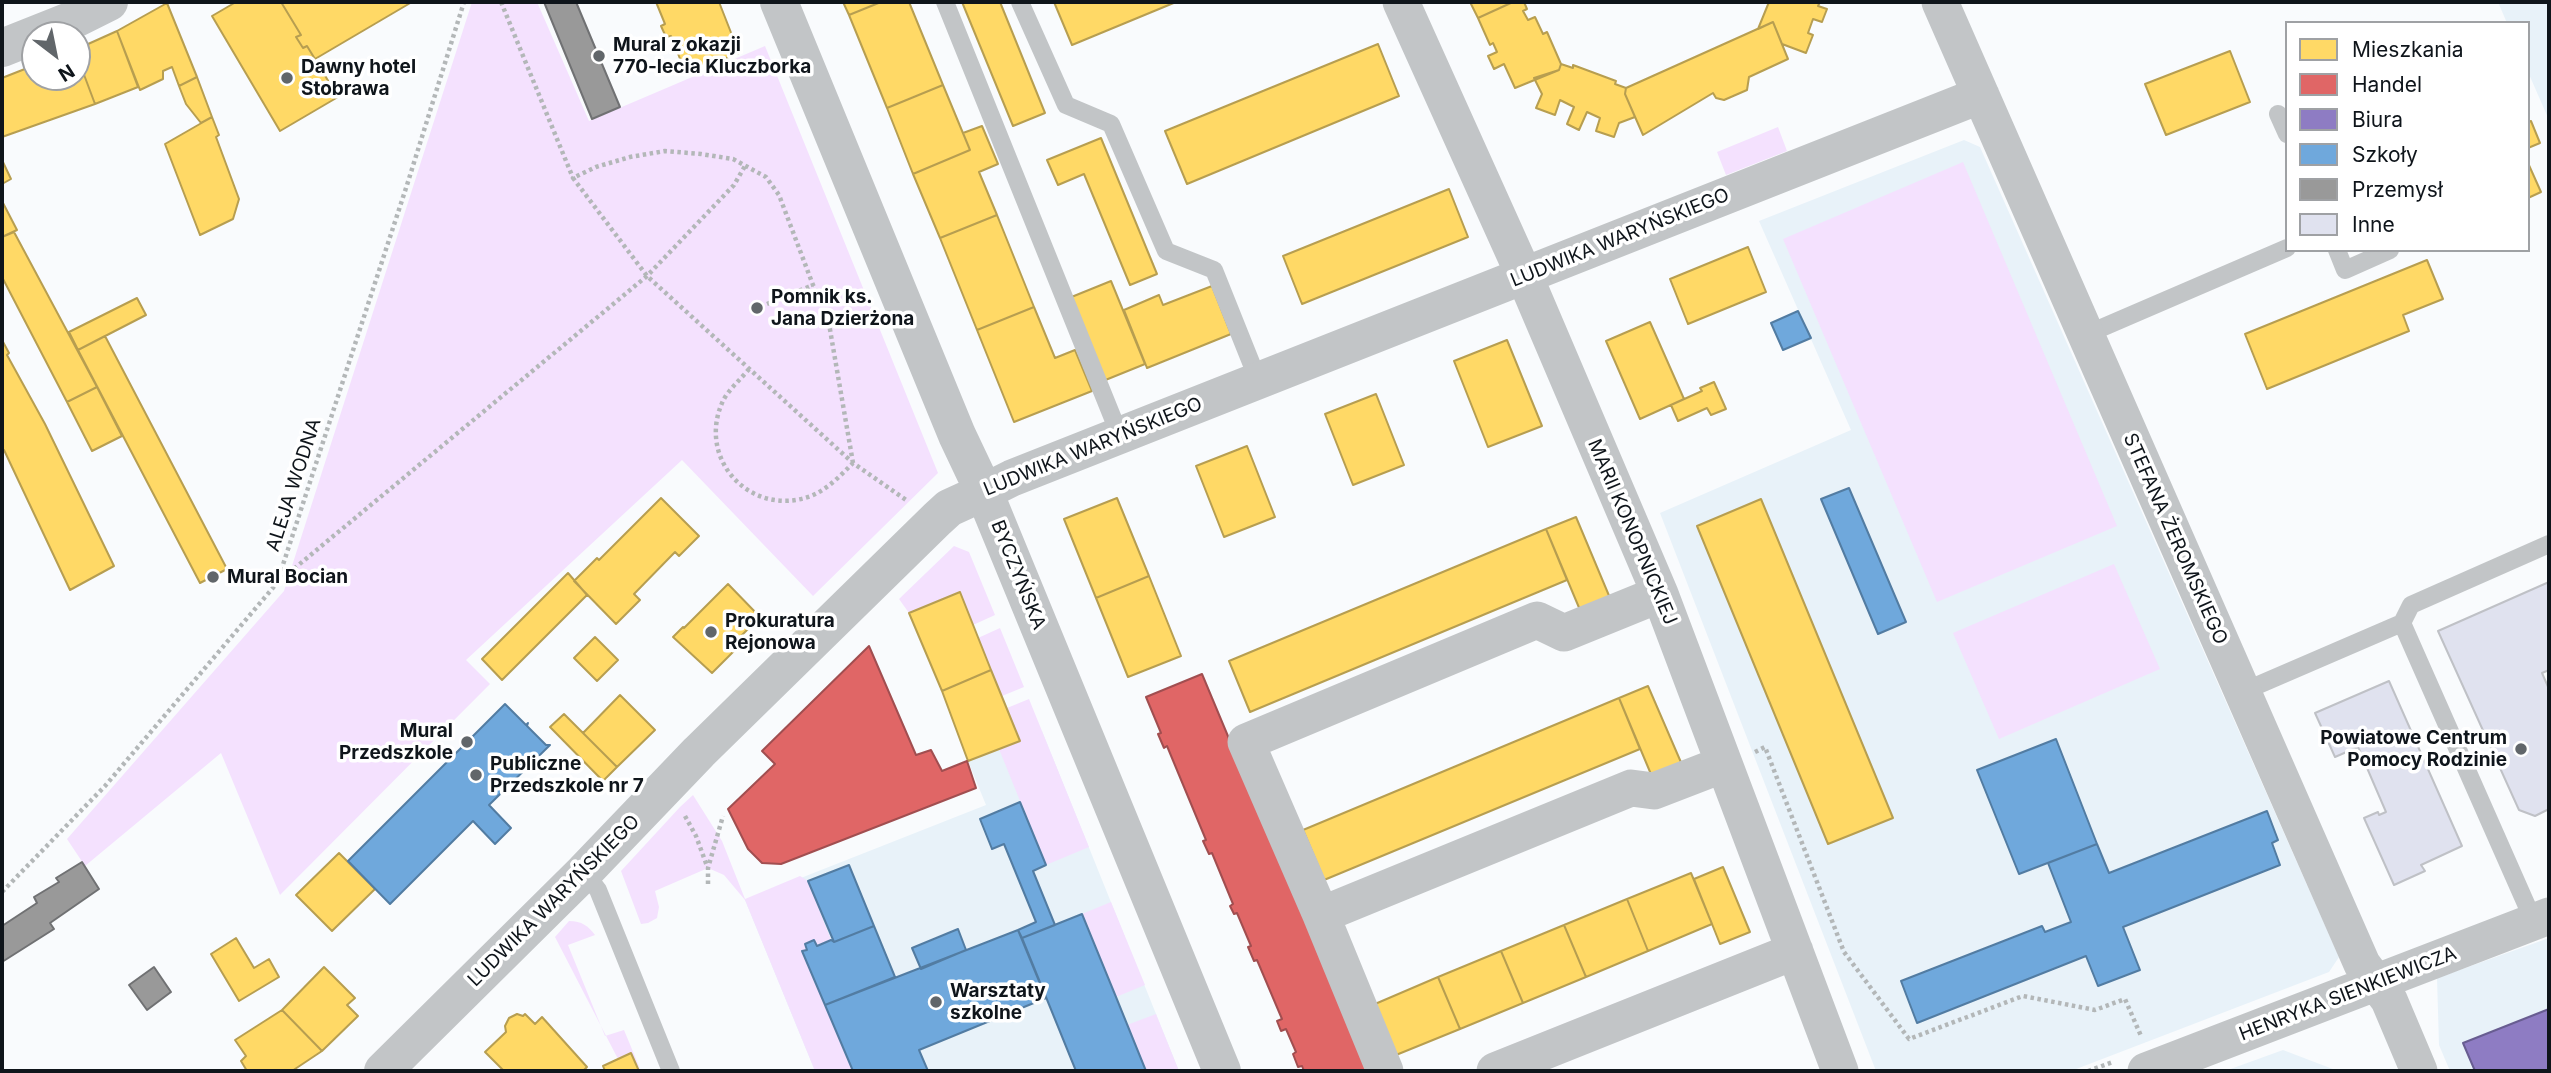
<!DOCTYPE html>
<meta charset="utf-8">
<style>
body{margin:0}
#map{position:relative;width:2551px;height:1073px;overflow:hidden;background:#f9fbfd;font-family:Inter,sans-serif}
canvas{display:block}
.frame{position:absolute;inset:0;border:4px solid #0f151b;pointer-events:none}
.legend{position:absolute;left:2285px;top:21px;width:245px;height:231px;box-sizing:border-box;background:#fff;border:2px solid #9fa1a4;margin:0;padding:9px 12px;list-style:none;font-size:21px;color:#0f151b}
.legend li{display:flex;align-items:center;gap:14px;height:35px}
.legend b{width:35px;border:2px solid #9fa1a4}
.north{position:absolute;left:21px;top:21px;width:70px;height:70px;box-sizing:border-box;background:#fff;border:2px solid #9fa1a4;border-radius:50%;rotate:148deg;font-size:19px;font-weight:700;line-height:28px;text-align:center;color:#0f151b}
.north::after{content:'';display:block;margin:auto;width:24px;height:32px;background:#61666a;clip-path:polygon(50% 0,100% 100%,50% 72%,0 100%)}
</style>
<div id="map">
<canvas width="2551" height="1073"></canvas>
<div class="frame"></div>
<ul class="legend">
<li><b style="height:19px;background:#ffd966"></b>Mieszkania</li>
<li><b style="height:19px;background:#e06666"></b>Handel</li>
<li><b style="height:19px;background:#8e7cc3"></b>Biura</li>
<li><b style="height:19px;background:#6fa8dc"></b>Szkoły</li>
<li><b style="height:19px;background:#999"></b>Przemysł</li>
<li><b style="height:19px;background:#e0e2ef"></b>Inne</li>
</ul>
<div class="north">N</div>
</div>
<script>
const ctx = document.querySelector('canvas').getContext('2d');
ctx.lineJoin = 'round';
function fillPath(path, color) { ctx.fillStyle = color; ctx.fill(path, 'evenodd'); }
function trace(path, color, width, dash) { ctx.strokeStyle = color; ctx.lineWidth = width; ctx.lineCap = dash ? 'butt' : 'round'; ctx.setLineDash(dash || []); ctx.stroke(path); }
function write(font, color, halo, rows, align = 'center') {
  ctx.font = font + ' Inter,sans-serif'; ctx.lineWidth = 7; ctx.setLineDash([]); ctx.textBaseline = 'middle'; ctx.strokeStyle = halo; ctx.fillStyle = color; for (const [text, x, y, turn = 0] of rows) {
    ctx.save(); ctx.translate(x, y); ctx.rotate((+turn || 0) * Math.PI / 180); ctx.textAlign = isNaN(turn) ? turn : align; if (halo) ctx.strokeText(text, 0, 0); ctx.fillText(text, 0, 0); ctx.restore();
  }
}
fillPath(new Path2D(`
 M2498 2H2549V120L2528 72V23H2507Z
 M1964 140 1980 147 2339 957 2329 972 2071 1071H1876L1660 513 1851 430 1759 221Z
 M1042 731 1179 1071H815L745 900 986 805 968 761Z
 M2549 938V1071H2450L2439 1045 2437 978Z
 M2283 1050 2338 1071H2225Z`), '#e8f2f9');
fillPath(new Path2D(`
 M472 2H537L589 121 765 46 938 473 813 596 682 460 466 660 490 684 280 895 221 753 85 866 67 839 284 591Z
 M1778 127 1787 151 1726 175 1717 152Z
 M1963 162 2117 526 1937 602 1783 239Z
 M954 546 969 552 995 615 973 625 960 592 909 613 899 599Z
 M2114 564 2160 669 1999 739 1953 633Z
 M1000 628 1024 687 1002 696 978 638Z
 M1029 699 1089 847 1046 865 999 749 1020 741 1007 708Z
 M693 795 722 841 745 899 800 876 808 881 831 940 817 946 814 940 803 952 853 1071H815L745 900 724 875 708 868 655 891 659 907 657 918 648 923 641 924 621 871 680 807Z
 M1111 902 1145 985 1116 997 1082 914Z
 M569 921C582 921 588 926 595 935L568 945 605 1036 624 1030 641 1071 631 1054 618 1059 555 937Z
 M1156 1014 1179 1071H1146L1127 1025Z`), '#f4e1fe');
const homes = new Path2D(`
 M236 2H281L301 35 296 37 303 48 307 46 338 97 280 131 212 16Z
 M281 2H412L315 59 307 46 303 48 296 37 301 35Z
 M656 2H719L739 53 686 74 671 36 666 37 661 26 665 24Z
 M843 2H881L849 15Z
 M881 2H909L943 85 887 108 849 15Z
 M962 2H1000L1045 113 1013 126Z
 M1054 2H1176L1072 45Z
 M1470 2H1513L1478 18Z
 M1513 2H1524L1527 9 1523 11 1528 20 1535 17 1543 34 1547 32 1561 64 1559 70 1515 88 1504 64 1494 69 1488 56 1497 52 1493 43 1490 45 1478 18Z
 M1769 2H1820L1818 6 1827 9 1822 22 1813 19 1808 33 1813 35 1806 53 1782 44 1773 22 1758 29Z
 M167 3 197 77 179 86 172 67 163 71V79L140 90 117 31Z
 M1773 22 1788 59 1749 77 1747 90 1724 100 1716 98 1713 93 1643 135 1625 94 1626 88Z
 M117 31 138 87 95 104 77 56V49Z
 M1378 44 1399 96 1187 184 1165 131Z
 M2230 51 2250 102 2166 135 2145 84Z
 M77 56 95 104 2 137V78L35 65V77H77Z
 M1561 64 1573 68V65L1616 81 1615 84 1626 88 1625 94 1635 117 1619 123 1614 137 1596 131 1600 118 1587 112 1579 130 1567 124 1574 107 1560 100 1555 115 1536 108 1542 94 1534 78 1559 70Z
 M197 77 212 117 201 123 186 104 179 86Z
 M943 85 970 150 913 174 887 108Z
 M212 117 219 135 216 137 239 199 233 219 200 235 165 144Z
 M2531 121 2540 143 2528 148V122Z
 M982 126 998 164 979 172 997 215 940 238 913 174 970 150 963 133Z
 M1101 138 1157 274 1130 285 1084 174 1058 185 1047 160Z
 M2 160 11 179 2 184Z
 M2528 163 2541 192 2528 198Z
 M1449 189 1468 237 1302 304 1283 256Z
 M2 201 17 230 2 237Z
 M997 215 1034 307 977 330 940 238Z
 M14 232 97 387 67 402 2 277V237Z
 M1748 247 1766 292 1688 324 1670 279Z
 M2427 260 2443 299 2403 315 2409 331 2267 389 2245 334Z
 M1111 281 1145 364 1103 381 1069 298Z
 M1212 286 1231 334 1147 368 1124 310 1159 295 1163 305Z
 M137 298 146 315 78 350 69 332Z
 M1034 307 1055 358 1075 350 1092 391 1014 422 977 330Z
 M1650 322 1684 399 1640 419 1606 341Z
 M105 336 227 569 200 583 78 350Z
 M2 340 9 353 7 355 45 424 114 566 70 590 4 450 2 451Z
 M1507 340 1542 426 1488 447 1454 361Z
 M1714 382 1726 409 1711 415 1707 408 1678 421 1671 405 1702 391 1700 388Z
 M97 387 122 436 92 451 67 402Z
 M1376 394 1404 465 1353 485 1325 414Z
 M1247 446 1275 517 1224 537 1196 466Z
 M661 498 699 536 679 556 675 552 634 594 640 600 616 624 574 581 597 558 599 560Z
 M1117 498 1149 576 1096 598 1064 519Z
 M1761 499 1893 818 1828 844 1697 526Z
 M1576 517 1610 598 1580 610 1546 529Z
 M1546 529 1567 580 1250 712 1229 661Z
 M568 573 587 595 502 680 482 659Z
 M1149 576 1181 656 1128 677 1096 598Z
 M728 584 760 617 733 644 737 648 712 673 673 637 683 627 684 628Z
 M960 592 991 670 942 691 909 613Z
 M595 637 618 660 597 681 574 658Z
 M991 670 1020 741 968 761 942 691Z
 M1648 686 1683 767 1653 779 1619 698Z
 M620 695 655 730 617 767 583 733Z
 M1619 698 1640 749 1324 880 1303 830Z
 M564 714 617 767 603 781 550 727Z
 M339 853 375 889 332 931 296 895Z
 M1723 867 1750 932 1720 944 1694 879Z
 M1691 873 1712 924 1648 951 1627 899Z
 M1627 899 1648 951 1586 977 1564 925Z
 M1564 925 1586 977 1523 1003 1501 951Z
 M236 938 254 968 269 959 279 977 239 1001 211 954Z
 M1501 951 1523 1003 1460 1029 1438 977Z
 M324 967 355 998 347 1005 358 1016 322 1051 282 1010Z
 M1438 977 1460 1029 1396 1055 1375 1004Z
 M282 1010 322 1051 292 1071H247L241 1061 246 1056 235 1040Z
 M517 1014 523 1016 525 1014 535 1024 542 1017 587 1067 583 1071H504L485 1052 506 1032 505 1026 509 1018Z
 M631 1053 639 1071H605L603 1066Z`);
fillPath(homes, '#ffd966');
trace(homes, '#b79e50', 2);
const shops = new Path2D(`
 M869 646 916 755 931 750 942 771 967 761 976 788 781 864 762 863 748 849 728 809 775 764 762 751Z
 M1202 674 1368 1071H1304L1302 1066 1298 1067 1293 1054 1296 1052 1286 1029 1281 1031 1277 1021 1282 1019 1257 960 1254 961 1248 947 1251 946 1237 913 1234 914 1230 906 1233 904 1212 853 1209 854 1203 841 1206 840 1167 746 1164 748 1158 734 1161 733 1146 697Z`);
fillPath(shops, '#e06666');
trace(shops, '#a14e50', 2);
const offices = new Path2D(`
 M2549 1009V1070L2475 1071 2463 1043Z`);
fillPath(offices, '#8e7cc3');
trace(offices, '#685d91', 2);
const schools = new Path2D(`
 M1798 311 1811 338 1783 350 1771 323Z
 M1849 488 1906 622 1878 634 1821 499Z
 M505 704 526 725 528 723 527 726 546 745H550L489 805 511 828 495 844 473 821 390 904 348 861Z
 M2056 739 2097 844 2019 874 1977 770Z
 M1020 802 1046 865 1033 871 1055 925 1022 938 1018 930 1036 922 1004 844 992 849 980 819Z
 M2267 811 2278 840 2272 843 2280 865 2123 927 2140 970 2098 986 2086 956 1917 1023 1901 981 2042 926 2045 932 2071 922 2048 863 2097 844 2109 873Z
 M849 865 874 926 834 942 808 881Z
 M1082 914 1116 997 1146 1071H1076L1022 938Z
 M874 926 895 977 825 1005 802 951 807 950 805 944 814 940 817 946 831 940 834 942Z
 M958 929 966 950 921 969 912 948Z
 M1018 930 1046 998 919 1050 928 1071H853L825 1005Z`);
fillPath(schools, '#6fa8dc');
trace(schools, '#527ca2', 2);
const industry = new Path2D(`
 M544 2H576L620 107 592 119Z
 M82 862 99 889 50 923 54 929 2 962V926L37 903 34 897 59 882 56 878Z
 M154 967 171 992 147 1010 129 985Z`);
fillPath(industry, '#999');
trace(industry, '#707173', 2);
const building = new Path2D(`
 M2549 582V670L2542 673 2549 689V809L2535 816 2519 810 2438 631Z
 M2389 681 2462 846 2421 865 2425 871 2394 885 2364 818 2378 812 2379 815 2386 812 2358 747 2335 757 2315 713Z`);
fillPath(building, '#e0e2ef');
trace(building, '#bfc1c6', 2);
trace(new Path2D(`
 M501 2 573 178
 M767 304 813 285
 M749 369C741 379 727 391 722 403 697 461 752 518 811 496 828 489 841 475 853 463
 M853 463 828 318 813 285 779 195 766 177 733 159 701 154 665 151 630 157 596 167 573 178 647 276 853 463 906 500
 M278 582 647 276 734 185 745 166
 M1755 752 1765 747 1844 952 1909 1039 2023 996 2095 1010 2125 999 2141 1036
 M685 816 696 836 707 866
 M708 884V868L723 816
 M2 892 105 786 277 583 407 185 464 2
 M2088 1071 2113 1062`), '#b3b7b8', 4.5, [3.5, 3.5]);
trace(new Path2D(`
 M945 2 1120 436
 M1020 2 1066 105 1111 124 1166 251 1214 270 1258 380
 M2278 114 2287 134
 M2337 250 2345 270 2390 250
 M2085 335 2287 248
 M2402 623 2534 922
 M2242 692 2402 623 2411 605 2549 544
 M584 872 598 890 671 1071`), '#c2c5c7', 18);
trace(new Path2D(`
 M1401 2 1524 275 1660 594 1840 1071
 M1940 2 2362 964 2389 1000 2419 1071
 M984 492 1012 478 1981 95
 M1660 594 1564 633 1537 620 1246 742 1321 915 1631 788 1654 791 1724 764
 M1321 915 1385 1071
 M1495 1071 1795 951
 M2146 1071 2549 916`), '#c2c5c7', 37);
trace(new Path2D(`
 M779 2 957 435 984 492 1222 1071
 M2 48 75 19 109 2
 M383 1071 584 872 699 752 937 519 949 508 984 492`), '#c2c5c7', 38);
for (const [x, y, r, color] of [
 [599,56,7,"#61666a"],
 [287,78,7,"#61666a"],
 [757,308,7,"#61666a"],
 [213,577,7,"#61666a"],
 [711,632,7,"#61666a"],
 [467,742,7,"#61666a"],
 [2521,749,7,"#61666a"],
 [476,775,7,"#61666a"],
 [936,1002,7,"#61666a"]
]) { const dot = new Path2D(); dot.arc(x, y, r, 0, 2 * Math.PI); ctx.fillStyle = color; ctx.fill(dot); trace(dot, '#fff', 2.5); }
write('bold 19px', '#0f151b', '#fff', [
 ["Mural z okazji",613,45],
 ["770-lecia Kluczborka",613,67],
 ["Dawny hotel",301,67],
 ["Stobrawa",301,89],
 ["Pomnik ks.",771,297],
 ["Jana Dzierżona",771,319],
 ["Mural Bocian",227,577],
 ["Prokuratura",725,621],
 ["Rejonowa",725,643],
 ["Mural",453,731,"right"],
 ["Przedszkole",453,753,"right"],
 ["Powiatowe Centrum",2507,738,"right"],
 ["Pomocy Rodzinie",2507,760,"right"],
 ["Publiczne",490,764],
 ["Przedszkole nr 7",490,786],
 ["Warsztaty",950,991],
 ["szkolne",950,1013]
], 'left');
write('19px', '#0f151b', '#fff', [
 ["LUDWIKA WARYŃSKIEGO",1620,238,-22],
 ["LUDWIKA WARYŃSKIEGO",1093,447,-22],
 ["ALEJA WODNA",294,485,-72],
 ["MARII KONOPNICKIEJ",1632,532,67],
 ["STEFANA ŻEROMSKIEGO",2175,539,66],
 ["BYCZYŃSKA",1018,575,68],
 ["LUDWIKA WARYŃSKIEGO",554,901,-45],
 ["HENRYKA SIENKIEWICZA",2348,994,-21]
]);
</script>
